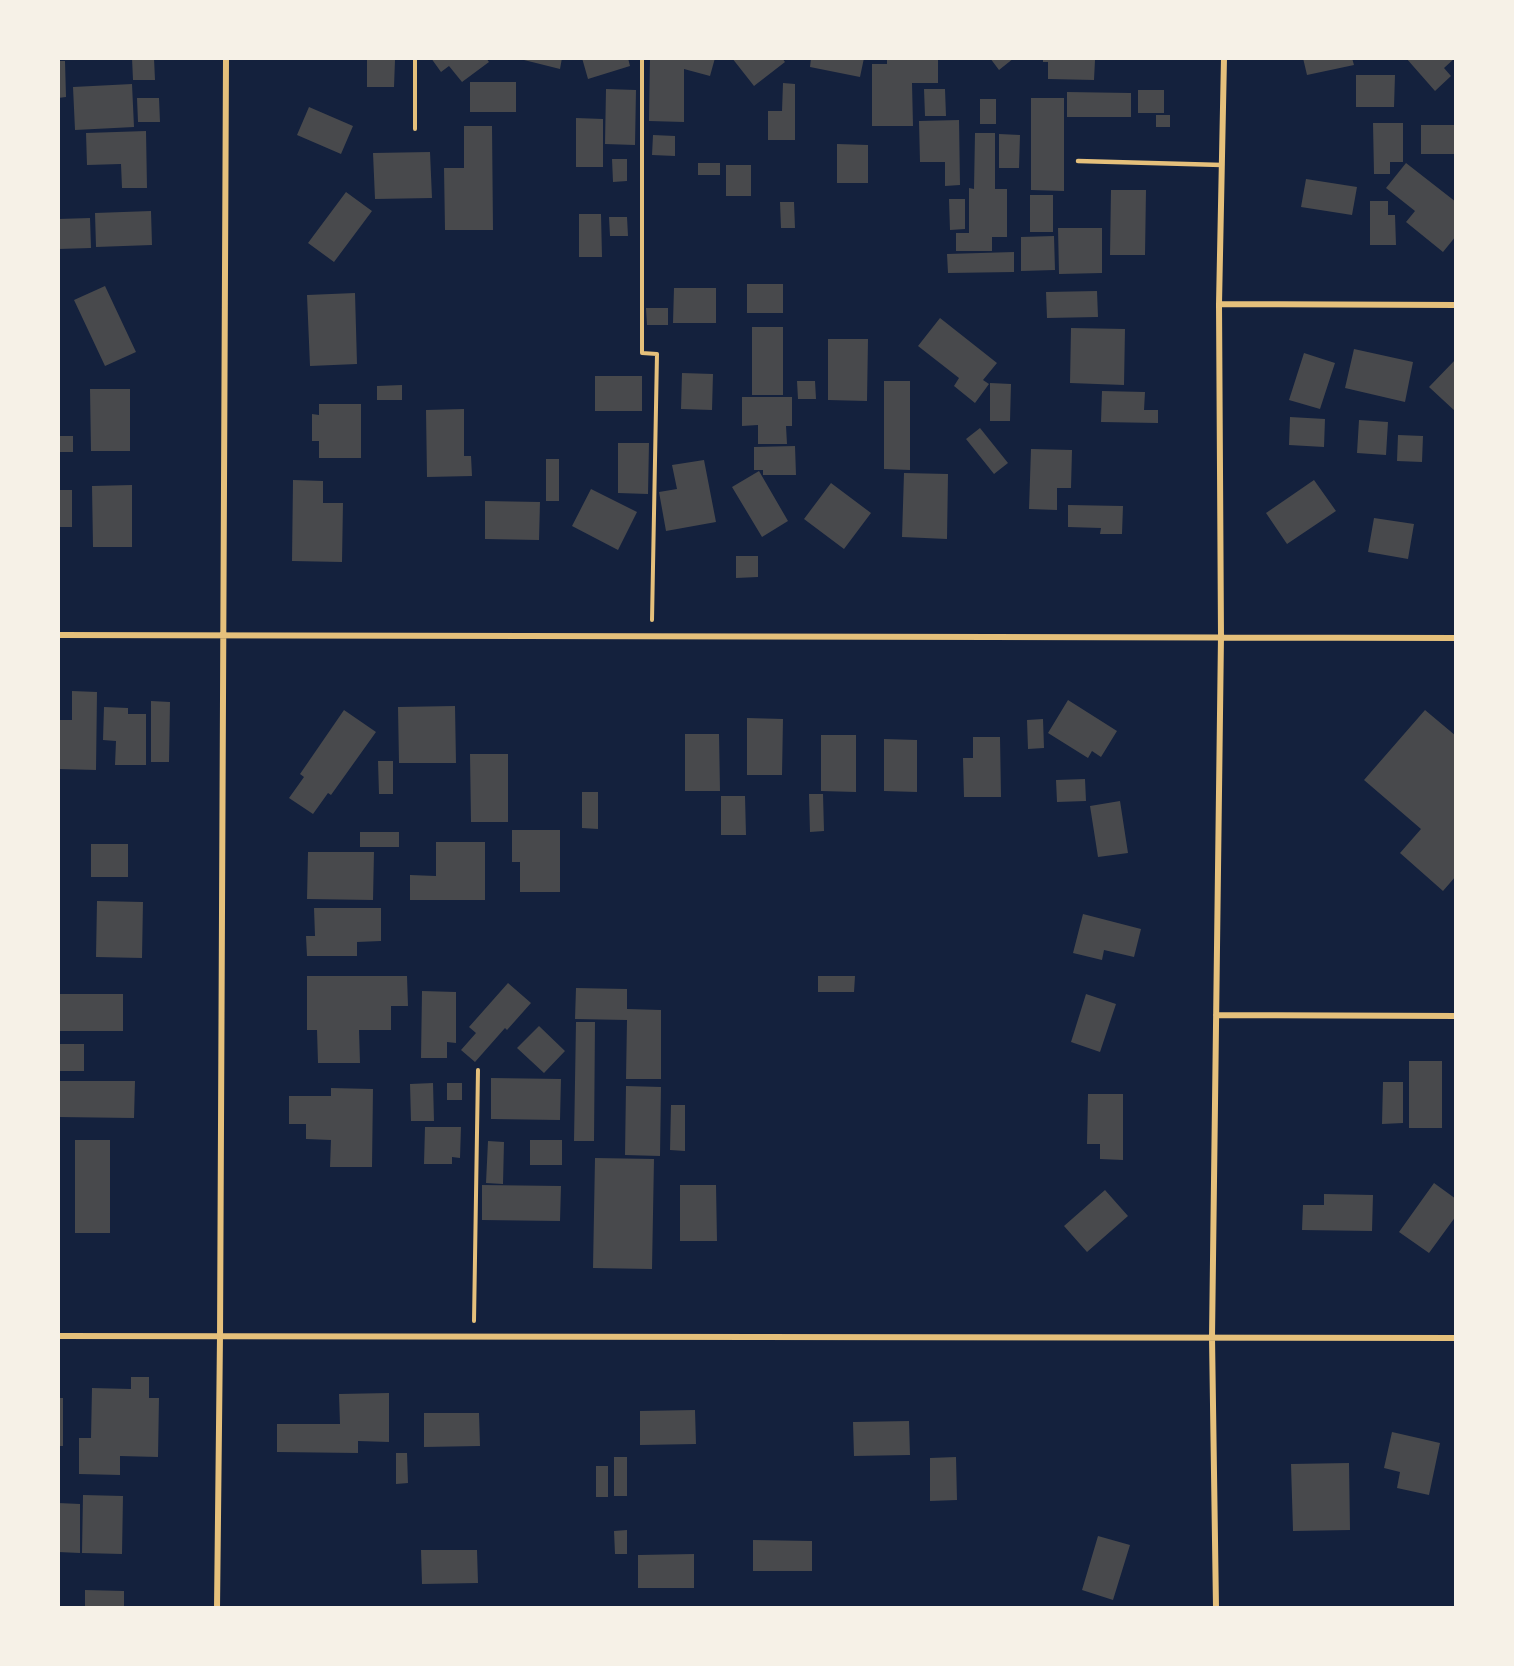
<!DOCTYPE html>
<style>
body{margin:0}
#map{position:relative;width:1514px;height:1666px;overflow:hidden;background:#14213d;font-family:"Roboto Serif",serif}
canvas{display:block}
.frame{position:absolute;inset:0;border:60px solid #f6f1e7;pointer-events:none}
</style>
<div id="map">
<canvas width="1514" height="1666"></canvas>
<div class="frame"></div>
</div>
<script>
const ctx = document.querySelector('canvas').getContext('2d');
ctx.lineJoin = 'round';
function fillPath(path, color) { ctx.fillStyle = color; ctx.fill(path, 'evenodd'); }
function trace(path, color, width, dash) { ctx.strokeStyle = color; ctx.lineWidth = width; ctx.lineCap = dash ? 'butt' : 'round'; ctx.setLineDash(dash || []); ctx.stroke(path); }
fillPath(new Path2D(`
 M132 58H154L155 80H133Z
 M431 58H486L489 62 462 82 449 66 441 72Z
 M516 58H562L560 69Z
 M582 58H628L630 66 588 79Z
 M650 58H715L710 76 684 69V122L649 121Z
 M732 58H782L785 62 754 86Z
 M811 58H864L860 77 810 67Z
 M887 58H938V83H912L913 126H872V64H887Z
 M990 58H1014L999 70Z
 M1043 58 1095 60 1094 80 1048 79V62H1043Z
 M1303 58H1352L1354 65 1307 75Z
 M1406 58H1455L1444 68 1451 76 1435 91Z
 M367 59 395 60 394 87H367Z
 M58 61H65L66 97 58 98Z
 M1356 75H1395L1394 107H1356Z
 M470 82H516V112H470Z
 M783 83 795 84V140H768V111H782Z
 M132 84 134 127 75 130 73 87Z
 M606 89 636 90 635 145 605 144Z
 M924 89H945L946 116H925Z
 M1138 90H1164V113H1138Z
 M1067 92 1131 93V117H1067Z
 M137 98H159L160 122H138Z
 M1031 98H1064V191L1031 190Z
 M980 99H996V124H980Z
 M309 107 353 126 341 154 297 135Z
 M1156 115H1170V127H1156Z
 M576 118 603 119V167H576Z
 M959 120 960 185 945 186V162H920L919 121Z
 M1373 123H1403V162H1390V174H1374Z
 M1421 125H1456V154H1421Z
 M464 126H492L493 230H445L444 168H464Z
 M146 131 147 188H122L121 164 87 165 86 133Z
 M975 133H995V189H1007V237H992V251H956V233H969V188L974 189Z
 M999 134 1020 135 1019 168H999Z
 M653 135 675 136V156L652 155Z
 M837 144 868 145V183H837Z
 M430 152 432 198 375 199 373 153Z
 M612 159H627V181L613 182Z
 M698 163H720V175H698Z
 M1406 163 1456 202V236L1443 252 1406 222 1415 211 1386 188Z
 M726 165H751V196H726Z
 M1306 179 1357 187 1352 215 1301 207Z
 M1111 190H1146L1145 255H1110Z
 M346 192 372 211 334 262 308 243Z
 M1030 195H1053V232H1030Z
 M949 199H965V229L950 230Z
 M1370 201H1388V215H1395L1396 245H1370Z
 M780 202H794L795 228H781Z
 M151 211 152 245 96 247 95 213Z
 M579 214H601L602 257H579Z
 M609 217H627L628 236H610Z
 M90 218 91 248 58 249V219Z
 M1058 228H1102V273L1059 274Z
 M1054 236 1055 270 1021 271V237Z
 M1014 252V272L948 273 947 254Z
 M747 284H783V313H747Z
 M105 286 136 352 105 366 74 300Z
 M674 288H716V323H673Z
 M1097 291 1098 317 1047 318 1046 292Z
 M355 293 357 364 310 366 307 295Z
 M646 308H668V325H647Z
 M940 318 997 363 983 380 989 384 975 403 954 386 959 378 918 346Z
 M752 327H783V395H752Z
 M1071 328 1125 329 1124 385 1070 383Z
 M828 339H868L867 401 828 400Z
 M1354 349 1413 362 1405 402 1345 388Z
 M1304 353 1335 363 1320 409 1289 400Z
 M1456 359V412L1429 387Z
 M682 373 713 374 712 410 681 409Z
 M595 376H642V411H595Z
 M797 381H815L816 399H798Z
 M884 381H910V470L884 469Z
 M990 383 1011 384 1010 421H990Z
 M402 385V400H377V386Z
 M90 389H130V451H91Z
 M1102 391 1145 392 1144 410H1158V423L1101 422Z
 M742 397H792V426H786L787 444H758V425L742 426Z
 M319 404H361V458H319V441H312V414L319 415Z
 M464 409V456H471L472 476 427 477 426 410Z
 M1290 417 1325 419 1324 447 1289 445Z
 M1359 420 1388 422 1386 455 1357 453Z
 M980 428 1008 463 994 474 966 439Z
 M1398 435 1423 436 1422 462 1397 461Z
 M58 436H73V452H58Z
 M618 443H649L648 494 618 493Z
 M795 446 796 475H763V470H754V447Z
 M1031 449 1072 450 1071 488H1057V510L1029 509Z
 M546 459H559V501H546Z
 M704 460 716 522 666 531 659 492 677 489 672 465Z
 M759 471 788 521 762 537 732 487Z
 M904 473 948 474 947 539 902 537Z
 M293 480 323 481V503H343L342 562 292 561Z
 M1314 480 1336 511 1287 544 1266 513Z
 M831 483 871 513 844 549 804 519Z
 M132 485V547H93L92 486Z
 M591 489 637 512 618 550 572 526Z
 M58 490H72V527H58Z
 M485 501 540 502 539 540 485 539Z
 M1068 505 1123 506 1122 534H1100L1101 528 1068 527Z
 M1374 518 1414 524 1408 559 1368 552Z
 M736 556H758V577L736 578Z
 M72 691 97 692 96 770 58 769V720H72Z
 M1068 700 1117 731 1101 757 1092 751 1088 758 1048 733Z
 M151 701 170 702 169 762H151Z
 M455 706 456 763H399L398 707Z
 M104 707 128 708V714H146V765H115L116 741 103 740Z
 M344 710 376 732 331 795 328 793 313 814 289 798 304 777 300 774Z
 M1425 710 1456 736V876L1443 891 1400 853 1421 829 1364 780Z
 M747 718 783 719 782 775H747Z
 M1043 719 1044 748 1028 749 1027 720Z
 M685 734H719L720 791H685Z
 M821 735H856V792L821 791Z
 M973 737H1000L1001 797H964L963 758H973Z
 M884 739 917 740V792L884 791Z
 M470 754H508V822H471Z
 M378 761H393V794H379Z
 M1085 779 1086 801 1057 802 1056 780Z
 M582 792H598V829L582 828Z
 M809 794H823L824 831 810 832Z
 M721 796H745L746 835H721Z
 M1120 801 1128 853 1098 857 1090 806Z
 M512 830H560V892H520V862H512Z
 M360 832H399V847H360Z
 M436 842H485V900H410V875L436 876Z
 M91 844H128V877H91Z
 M308 852H374L373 900 307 899Z
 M97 901 143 902 142 958 96 957Z
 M314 908H381V941L357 942V956H307L306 936H315Z
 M1083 914 1141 929 1134 957 1104 950 1102 960 1073 953Z
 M307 976H407L408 1006H391V1030H359L360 1063H318L317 1030H307Z
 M818 976H855L854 992H818Z
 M508 983 531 1003 507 1030 505 1028 475 1062 461 1050 476 1033 469 1027Z
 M576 988 627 989V1009L661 1010V1079H626L627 1020 575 1019Z
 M422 991 456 992V1043L447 1042V1058H421Z
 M58 994H123V1031H58Z
 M1086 994 1116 1004 1100 1052 1071 1042Z
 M576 1022H595L594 1141H574Z
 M539 1026 565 1051 544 1073 517 1048Z
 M58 1044H84V1071H58Z
 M1409 1061H1442V1128H1409Z
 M491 1078 561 1079 560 1120 491 1119Z
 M58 1081H135L134 1118 58 1117Z
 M1383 1082H1403V1123L1382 1124Z
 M433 1083 434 1121H411L410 1084Z
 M447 1083H462V1100H447Z
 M626 1086 661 1087 660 1156 625 1155Z
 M331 1088 373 1089 372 1167H330L331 1140 306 1139V1124H289V1096H331Z
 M1088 1094H1123V1160L1100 1159V1144H1087Z
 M671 1105H685V1151L670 1150Z
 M425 1127H461L460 1158 452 1157V1164H424Z
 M75 1140H110V1233H75Z
 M530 1140H562V1165H530Z
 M488 1141 504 1142 503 1184 486 1183Z
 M595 1158 654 1159 652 1269 593 1268Z
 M1434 1183 1456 1199V1216L1429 1253 1399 1232Z
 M482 1185 561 1186 560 1221 482 1220Z
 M680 1185H716L717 1241H680Z
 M1105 1190 1128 1216 1087 1252 1064 1226Z
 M1324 1194 1373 1195 1372 1231 1302 1230 1303 1205H1324Z
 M131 1377H149V1398H159L158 1457 120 1456V1475L79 1474V1438H91L92 1388 131 1389Z
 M389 1393V1442L358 1441V1453L277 1452V1424H340L339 1394Z
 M58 1398H63V1446H58Z
 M695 1410 696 1444 640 1445V1411Z
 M424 1413H479L480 1446 424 1447Z
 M909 1421 910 1455 854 1456 853 1422Z
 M1392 1432 1440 1443 1429 1495 1397 1488 1400 1472 1384 1468Z
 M396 1453H407L408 1483 396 1484Z
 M614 1457H627V1496H614Z
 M956 1457 957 1500 930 1501V1458Z
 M1349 1463 1350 1530 1293 1531 1291 1464Z
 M596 1466H608V1497H596Z
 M83 1495 123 1496 122 1554 82 1553Z
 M58 1503 80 1504V1553L58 1552Z
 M627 1530V1554H615L614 1531Z
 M1098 1536 1130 1545 1113 1600 1082 1590Z
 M753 1540 812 1541V1571H753Z
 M421 1550H477L478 1583 422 1584Z
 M694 1554V1588H638V1555Z
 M85 1590 124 1591V1608H85Z`), '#48494c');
trace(new Path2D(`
 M415 58V129
 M642 58V353L657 354 652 620
 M474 1321 478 1070`), '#e5c07b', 4);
trace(new Path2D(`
 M1078 161 1222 165`), '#e5c07b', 4.5);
trace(new Path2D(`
 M1219 304 1456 305
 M58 635 1456 638
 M1216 1015 1456 1016
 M58 1336 1456 1338
 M217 1608 220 1336 226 58
 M1216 1608 1212 1337 1221 636 1219 304 1224 58`), '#e5c07b', 6);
</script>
